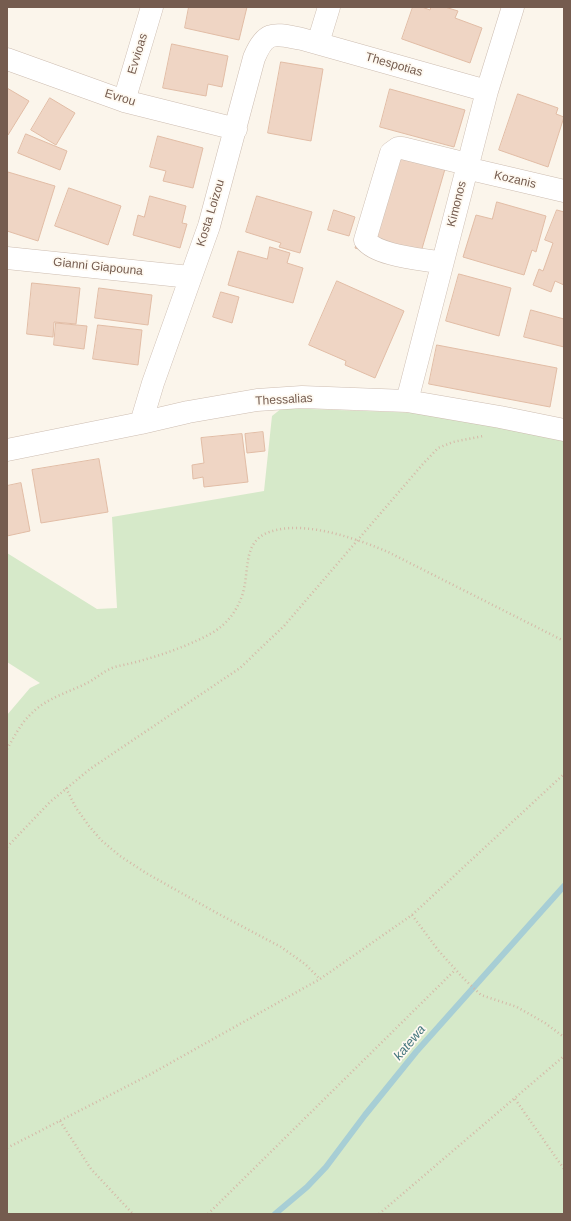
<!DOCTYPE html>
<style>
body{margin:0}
#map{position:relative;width:571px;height:1221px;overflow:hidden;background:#fbf5eb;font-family:Helvetica,sans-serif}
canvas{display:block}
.frame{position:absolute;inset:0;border:8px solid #755c4f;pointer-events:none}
</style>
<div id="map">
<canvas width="571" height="1221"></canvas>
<div class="frame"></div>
</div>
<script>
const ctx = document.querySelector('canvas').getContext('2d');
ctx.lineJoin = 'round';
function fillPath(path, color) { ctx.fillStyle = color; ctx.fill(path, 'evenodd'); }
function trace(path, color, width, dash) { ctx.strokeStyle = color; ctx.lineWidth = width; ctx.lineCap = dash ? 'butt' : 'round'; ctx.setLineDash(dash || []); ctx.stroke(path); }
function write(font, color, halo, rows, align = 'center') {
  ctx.font = font + ' Helvetica,sans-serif'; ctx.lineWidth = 3.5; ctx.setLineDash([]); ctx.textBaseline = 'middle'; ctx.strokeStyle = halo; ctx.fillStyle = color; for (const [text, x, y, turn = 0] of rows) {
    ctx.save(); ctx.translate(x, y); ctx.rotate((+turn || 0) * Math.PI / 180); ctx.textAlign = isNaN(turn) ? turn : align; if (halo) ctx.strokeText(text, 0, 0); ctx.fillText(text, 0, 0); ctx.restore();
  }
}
fillPath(new Path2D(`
 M282 408 448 414 564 438V1214H7V715L30 688 40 683 7 662V553L97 609 117 608 112 517 264 491 272 416Z`), '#d6e9c9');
trace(new Path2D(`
 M275 1214 307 1187 326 1167 365 1115 416 1052 564 886`), '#a7ced5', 6);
const building = new Path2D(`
 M189 7H247L239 40 185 28Z
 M413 7H422L430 10 431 7H445L458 11 455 18 482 28 470 63 402 39Z
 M172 44 228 56 222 87 208 84 206 96 163 88Z
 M281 62 323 69 311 141 268 133Z
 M7 88 29 101 8 135H7Z
 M390 89 465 110 454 147 380 127Z
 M518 94 558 108 556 114 564 117 548 167 499 150Z
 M50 98 75 113 56 145 31 130Z
 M26 134 67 151 60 170 18 153Z
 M158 136 203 148 193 188 163 181 166 171 150 167Z
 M390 153 445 169 417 266 355 248 366 210Z
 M8 172 55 186 38 241 7 231Z
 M69 188 121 206 108 245 55 226Z
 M150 196 186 206 182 223 187 224 180 248 133 235 138 215 144 217Z
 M257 196 312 212 300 253 279 247 281 243 246 232Z
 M497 202 546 216 536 252 532 250 524 275 463 257 476 215 492 219Z
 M334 210 355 217 349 236 328 230Z
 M557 210 564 212V285L555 281 551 292 533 285 539 269 543 271 553 243 545 240Z
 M270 247 290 253 287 263 303 268 293 303 228 285 238 251 267 259Z
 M459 274 511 288 499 336 446 321Z
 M337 281 404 311 375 378 345 365 346 361 309 345Z
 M32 283 80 288 76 324 54 322 53 337 27 334Z
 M99 288 152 295 148 325 95 318Z
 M221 292 239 297 232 323 213 317Z
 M531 310 564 319V347L524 337Z
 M56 323 87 326 84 349 54 345Z
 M98 325 142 330 138 365 93 359Z
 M437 345 557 368 550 407 429 384Z
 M263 432 265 451 247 453 245 434Z
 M242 434 248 482 204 487 203 477 193 479 192 465 204 463 201 438Z
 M99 459 108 512 41 523 32 470Z
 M21 483 30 531 7 536V486Z`);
fillPath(building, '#efd5c4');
trace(building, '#e1bca5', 1);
const minor = new Path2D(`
 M318 43 329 7
 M7 59 124 101 236 129
 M124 101 152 7
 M466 168 564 191
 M7 258 190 277
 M442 263C422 259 377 256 365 240L391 153 398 148H402L467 164
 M407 401 487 91 513 7
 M141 423 153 383 209 226 254 58C266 29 275 34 302 39L487 91
 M7 450 141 423 188 412 257 400 302 397 407 401 500 417 564 430`);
trace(minor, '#cdbdb1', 23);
trace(new Path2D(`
 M7 749C14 737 21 723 31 714 46 698 70 692 89 682 98 677 105 670 115 667 122 665 129 664 136 662 162 655 188 646 212 633 227 624 236 612 242 596 251 569 240 538 276 530 309 522 358 539 388 552L564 641
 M66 788 76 808 89 826 101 840 120 856 146 873 215 912 281 947 305 964 320 979
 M7 847 50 802 90 769 240 668 284 626 422 465 438 448 453 442 483 436
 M412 915 438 950 464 979 481 995 517 1007 545 1023 564 1037
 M515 1099 564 1169
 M60 1121 91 1169 133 1214
 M7 1148 149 1075 320 979 412 915 564 774
 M208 1214 455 970
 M379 1214 564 1056`), '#d5b8a7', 2.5, [1, 3]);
trace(minor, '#fff', 22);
write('12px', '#755c4f', '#fef9f1', [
 ["Evvioas",138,54,-73],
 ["Thespotias",394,65,16],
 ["Evrou",120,98,17],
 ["Kozanis",515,180,13],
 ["Kimonos",457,204,-76],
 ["Kosta Loizou",211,213,-73],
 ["Gianni Giapouna",98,267,6],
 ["Thessalias",284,400,-3]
]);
write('italic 13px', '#47777f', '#fef9f1', [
 ["katewa",410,1043,-50]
]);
</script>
